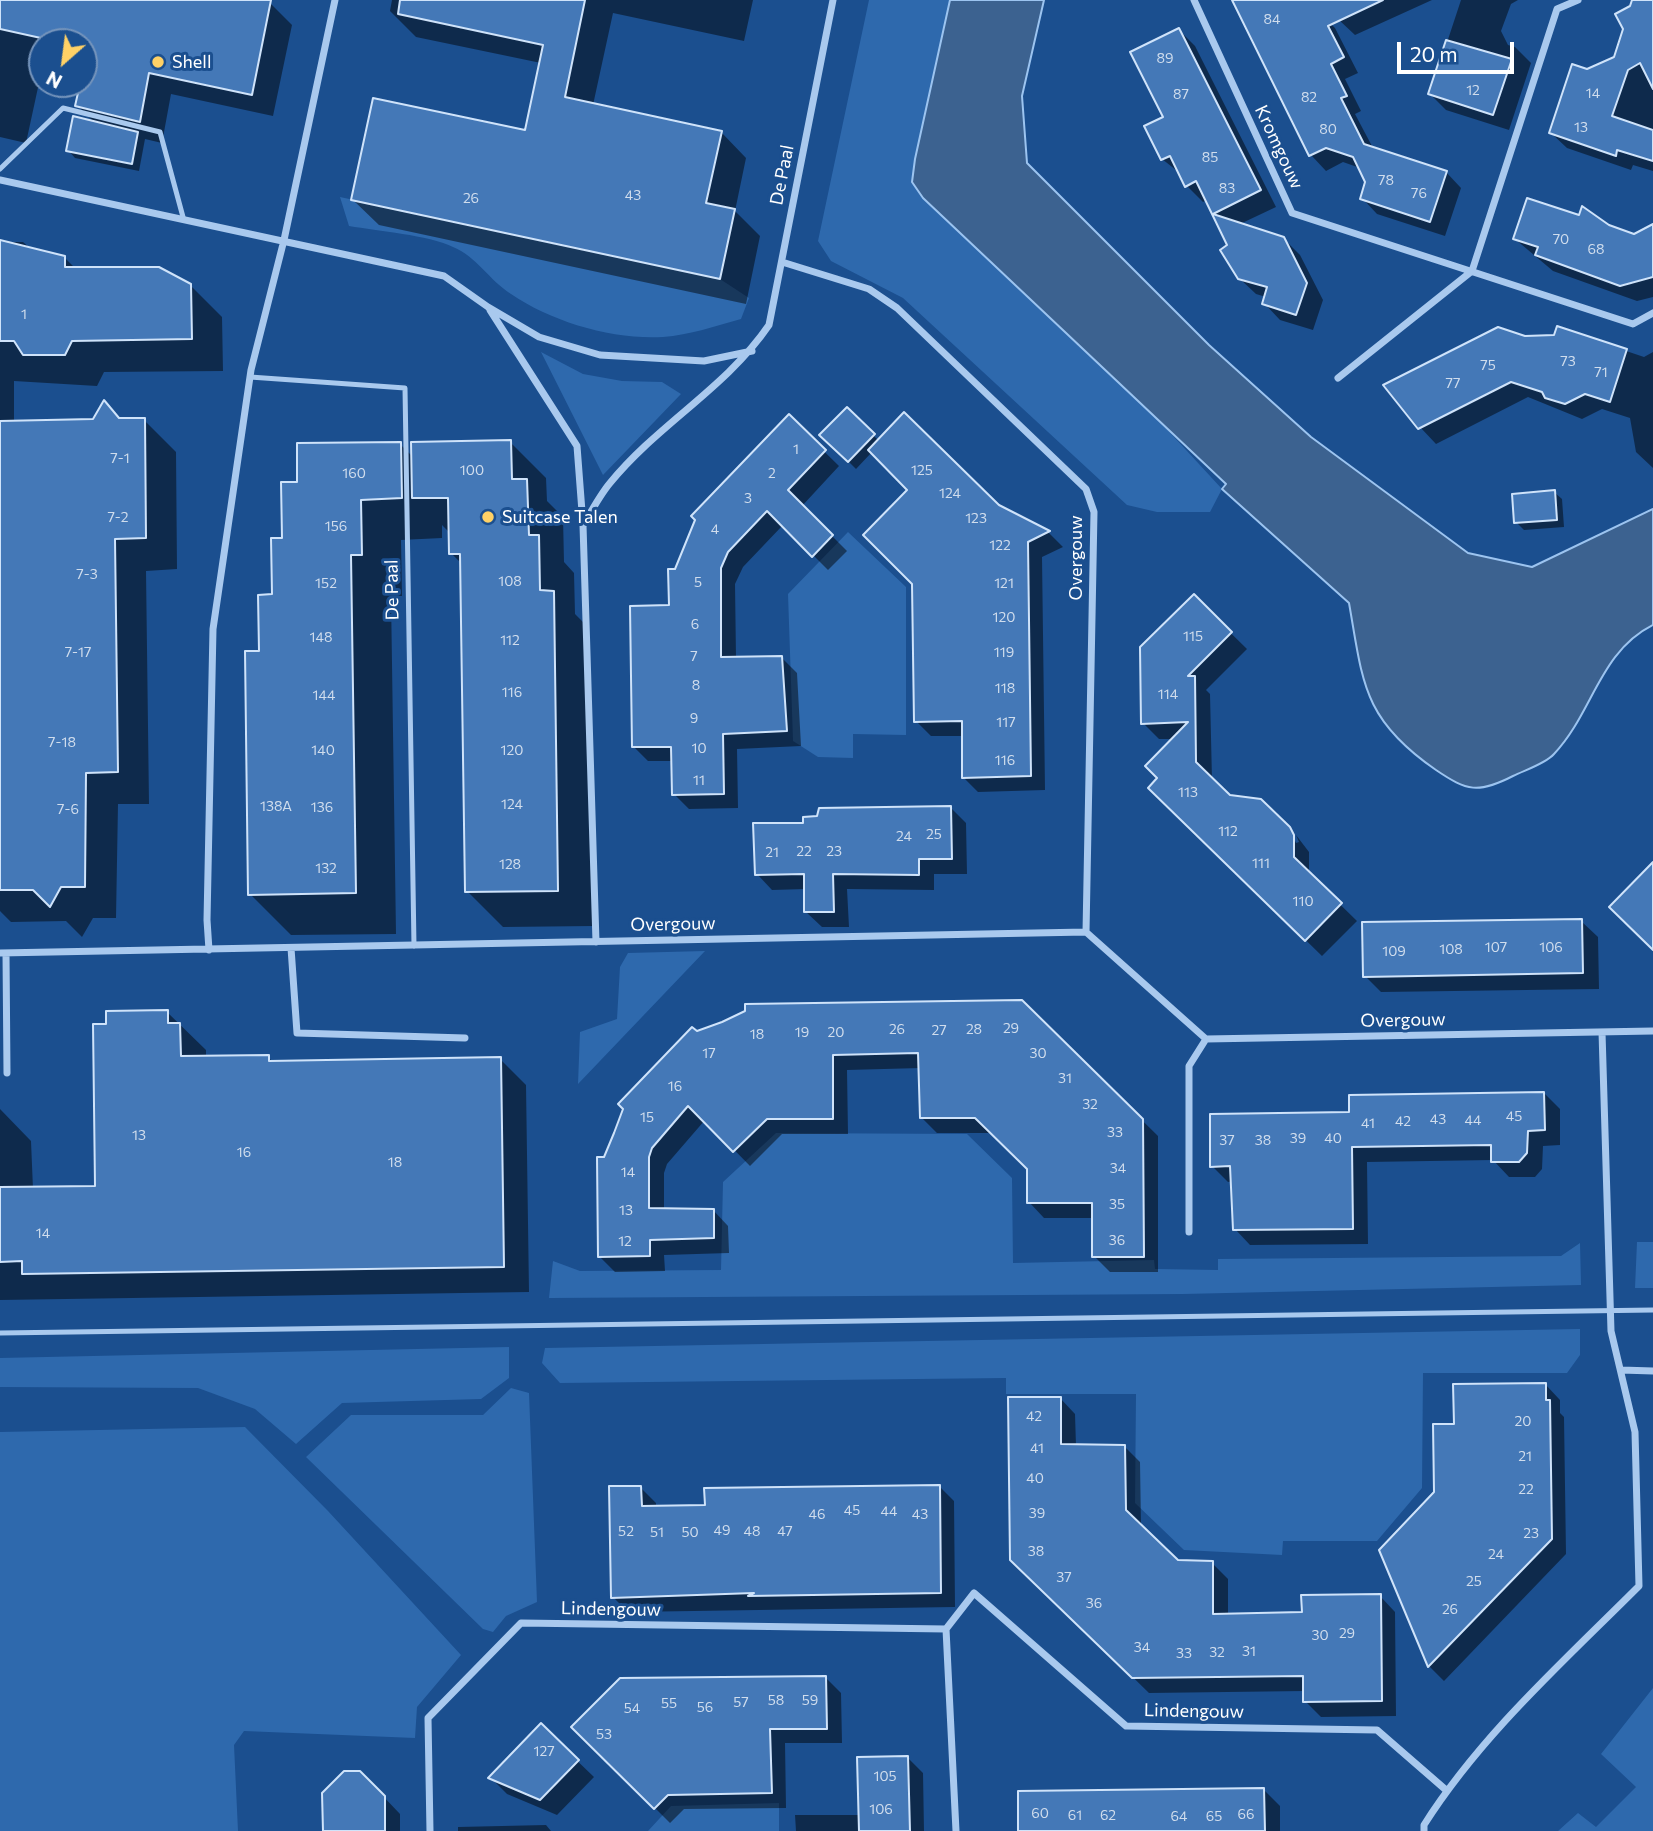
<!DOCTYPE html>
<style>
body{margin:0}
#map{position:relative;width:1653px;height:1831px;overflow:hidden;background:#1b4f8f;font-family:Commissioner,sans-serif}
canvas{display:block}
.north{position:absolute;left:28px;top:28px;width:70px;height:70px;box-sizing:border-box;background:#1b4f8f;border:2px solid #7695bc;border-radius:50%;rotate:208deg;font-size:19px;font-weight:700;line-height:28px;text-align:center;color:#fff}
.north::after{content:'';display:block;margin:auto;width:24px;height:32px;background:#ffd166;clip-path:polygon(50% 0,100% 100%,50% 72%,0 100%)}
.scale{position:absolute;left:1397px;top:42px;width:117px;height:32px;box-sizing:border-box;border:4px solid #fff;border-top:0;padding-left:9px;font-size:21px;line-height:24px;white-space:nowrap;color:#fff;-webkit-text-stroke:5px #1b4f8f;paint-order:stroke}
</style>
<div id="map">
<canvas width="1653" height="1831"></canvas>
<div class="north">N</div>
<div class="scale">20 m</div>
</div>
<script>
const ctx = document.querySelector('canvas').getContext('2d');
ctx.lineJoin = 'round';
function fillPath(path, color) { ctx.fillStyle = color; ctx.fill(path, 'evenodd'); }
function trace(path, color, width, dash) { ctx.strokeStyle = color; ctx.lineWidth = width; ctx.lineCap = dash ? 'butt' : 'round'; ctx.setLineDash(dash || []); ctx.stroke(path); }
function write(font, color, halo, rows, align = 'center') {
  ctx.font = font + ' Commissioner,sans-serif'; ctx.lineWidth = 6; ctx.setLineDash([]); ctx.textBaseline = 'middle'; ctx.strokeStyle = halo; ctx.fillStyle = color; for (const [text, x, y, turn = 0] of rows) {
    ctx.save(); ctx.translate(x, y); ctx.rotate((+turn || 0) * Math.PI / 180); ctx.textAlign = isNaN(turn) ? turn : align; if (halo) ctx.strokeText(text, 0, 0); ctx.fillText(text, 0, 0); ctx.restore();
  }
}
fillPath(new Path2D(`
 M869 0H950L912 182 1140 400 1222 489 1210 512H1157L1127 505 903 298 831 261 818 241Z
 M340 197 720 279 749 298 741 319C715 326 690 335 663 337 613 340 552 322 511 294 489 280 477 257 453 247 428 235 378 231 349 226Z
 M541 352 583 374 622 381 662 382 681 394 603 475Z
 M848 532 906 587V735L853 734V758L818 757 793 741 788 594Z
 M705 951 578 1084 580 1032 617 1019 620 967 628 953Z
 M776 1133 967 1134 1012 1178 1013 1263 1154 1260 1155 1269 1218 1270V1259L1561 1256 1580 1243 1581 1285 1183 1294 549 1298 553 1261 580 1271 721 1270 723 1182Z
 M1637 1242H1653V1288H1635Z
 M1580 1329V1355L1567 1373H1423L1422 1488 1377 1541H1283L1282 1555 1184 1550 1135 1503 1136 1394H1006V1378L560 1383 542 1363 545 1348Z
 M509 1347V1378L481 1399 342 1403 296 1444 255 1409 198 1388 0 1387V1358Z
 M511 1388 529 1393 537 1602 506 1616 493 1632 483 1629 306 1457 351 1415H483Z
 M245 1427 328 1511 461 1655 417 1707 415 1738 244 1731 234 1745 238 1831H0V1432Z
 M1653 1688V1831H1558L1578 1813 1596 1827 1636 1787 1601 1754Z
 M779 1803V1831H648L671 1806Z`), '#2e69ad');
const water = new Path2D(`
 M950 0H1044L1022 96 1027 163 1209 345 1311 437 1468 553 1532 567 1653 509V625C1599 652 1593 713 1554 754 1545 764 1525 770 1513 776 1478 794 1467 791 1436 770 1362 719 1363 682 1349 603L1222 489 1226 484 923 198 912 182 915 159Z`);
fillPath(water, '#3c6290');
trace(water, '#9cc4f0', 2);
fillPath(new Path2D(`
 M0 0H257L270 3 292 25 273 116 171 94 162 143 145 139 139 171 75 158 68 150 95 123 77 105 81 84H84V42H42V69L26 143 0 137Z
 M392 0H753L744 41 613 13 593 105 721 132 746 158 735 211 760 236 746 304 379 225 353 200 526 132 541 63 416 37 390 11Z
 M1347 0H1432L1355 35 1339 20Z
 M1461 0H1518L1511 4 1501 31 1508 45 1515 47 1531 63 1509 130 1446 110 1430 94Z
 M1647 0H1653V171L1633 165 1631 170 1567 148 1551 133 1588 71 1615 59Z
 M1320 13 1335 28 1358 73 1345 79 1361 111 1355 114 1373 148 1446 172 1461 188 1445 236 1377 214 1362 198 1367 182 1360 168 1343 162 1326 171 1311 155 1279 91Z
 M1179 30 1195 46 1276 207 1240 224 1283 238 1300 255 1323 300 1313 330 1280 320 1264 303 1266 297 1256 294 1239 278 1230 246 1207 200 1203 202 1187 186 1181 174 1162 159Z
 M1653 226V297L1637 301 1553 271 1515 239 1608 227 1630 238Z
 M0 242H23L31 249 64 257 76 269 190 285 222 317 223 371 104 372 97 386 14 381V422L94 421 104 403 121 420H144L176 452 177 569 146 571 149 804H118L116 918H93L82 937 66 921 11 922 0 911Z
 M1558 328 1644 357 1653 352V468L1636 452 1630 418 1602 409 1582 419 1528 397 1436 444 1420 427 1524 338 1555 336Z
 M847 410 879 441 1049 533 1063 547 1042 557 1045 790 978 792 963 777V736H931L916 721 909 491 872 452 856 469 822 435Z
 M789 417 839 466 802 506 847 551 828 570 783 525 743 567 735 584 736 658H782L797 673 801 746 737 749 738 808 689 809 674 794 673 761H648L633 746 671 606 676 571Z
 M510 442 546 478 547 501 563 517 564 562 574 573 575 614 589 628 594 926 503 927 467 891 462 564 451 553V534L442 525V538L401 540 402 596H391L396 934 291 935 250 894 261 652 283 540 299 484 400 444 413 457Z
 M1554 492 1562 499 1564 527 1524 530 1516 522Z
 M1194 597 1247 649 1206 690 1210 694 1212 780 1229 797 1289 828 1296 843 1299 842 1296 835 1309 852V874L1357 921 1322 956 1150 788 1160 778 1174 739H1159L1143 723Z
 M950 807 966 823 967 874H934V890L847 889 849 927H822L806 912V889L772 890 757 874 805 825Z
 M1581 921 1598 937 1599 989 1381 992 1365 976Z
 M1022 1002 1158 1136V1272H1110L1094 1256V1218H1044L1029 1202 1028 1168 992 1133H937L922 1118 921 1068 847 1070 848 1134H782L750 1166 705 1120 667 1164 664 1173V1210H713L728 1226 729 1253 664 1255 665 1271 615 1272 600 1257 605 1159 697 1033Z
 M167 1012 206 1050V1057H268L274 1063 500 1059 526 1085 529 1292 0 1300V1109L31 1141 33 1189 97 1188 108 1025Z
 M1544 1093 1560 1109V1145L1543 1146 1542 1169 1535 1177H1509L1493 1160 1367 1162 1368 1244 1250 1245 1235 1229 1233 1181 1228 1182 1212 1166Z
 M1545 1384 1560 1400V1413L1564 1417 1566 1554 1444 1681 1429 1666 1381 1550 1436 1493 1456 1425Z
 M1060 1398 1075 1414 1076 1446 1125 1447 1140 1462 1141 1527 1177 1562 1212 1563 1228 1579V1615L1303 1614 1380 1596 1395 1612 1396 1716 1321 1717 1305 1701V1691L1149 1693 1012 1559Z
 M939 1486 954 1501 955 1607 628 1612 613 1597 641 1488 656 1503V1508L706 1507Z
 M825 1677 841 1693 842 1743H785L786 1808 684 1809 670 1823 574 1727Z
 M541 1726 594 1777 557 1815 507 1794 491 1778Z
 M908 1758 923 1773 924 1831H796L795 1815H860Z
 M360 1772 400 1814V1831H324Z
 M1264 1790 1280 1806V1831H1020Z
 M546 1825 551 1831H458V1827Z`), '#0007');
const building = new Path2D(`
 M0 0H271L252 95 149 73 140 122 75 106 80 84H84L87 48 84 42H59L0 29Z
 M400 0H585L565 97 722 131 706 203 735 209 720 279 351 200 373 98 525 130 543 45 398 14Z
 M1232 0H1383L1328 26 1344 57 1331 64 1347 96 1341 98 1364 144 1447 171 1430 222 1360 199 1365 182 1353 157 1326 148 1309 156Z
 M1632 0H1653V89L1640 63 1628 70 1612 116 1653 130V161L1617 150 1616 156 1549 133 1572 64 1587 69 1614 57 1623 29 1615 14 1630 6Z
 M1179 28 1261 190 1213 214 1284 237 1307 283 1296 315 1262 304 1267 287 1238 279 1220 250 1227 245 1196 181 1185 187 1170 156 1161 160 1144 126 1163 117 1130 52Z
 M1446 40 1512 59 1493 115 1428 94Z
 M73 116 138 132 132 164 66 151Z
 M1527 198 1579 215 1582 206 1609 225 1634 234 1653 224V277L1620 286 1535 255 1538 247 1513 239Z
 M0 240 65 256V267H159L191 284 192 339 72 341 65 355H23L14 341H0Z
 M1557 326 1627 349 1610 402 1585 394 1565 404 1545 398 1542 392 1511 382 1418 429 1383 385 1498 327 1525 336 1554 335Z
 M104 400 119 418H145L146 538 115 539 118 772 86 773 85 887H61L50 907 33 890H0V421L93 419Z
 M847 407 875 434 848 462 819 435Z
 M904 412 999 505 1050 531 1028 542 1031 776 962 778V721L914 722 912 584 863 535 907 490 868 450Z
 M789 414 826 450 788 490 833 535 812 557 767 511 728 552 721 568V657L782 656 787 731 723 734 724 794 672 795 671 747H632L630 606 669 605 668 569H675L695 520 691 516Z
 M511 440 512 479H527L529 535H539L540 590 554 591 558 891 465 892 460 554H449L448 498H412L411 442Z
 M401 442 402 498 361 500 362 555H351L356 893 248 895 245 651H259L258 595 272 594 271 538H282L281 482H297V443Z
 M1555 490 1557 520 1514 523 1512 494Z
 M1194 594 1232 632 1188 676H1195L1196 762 1230 795 1261 799 1290 827 1294 835V857L1342 903 1305 941 1148 788 1157 778 1145 766 1188 722 1141 724 1140 647Z
 M951 806 952 859H919V875L833 874 834 912H804V874L755 875 753 823H803V817L817 816 819 808Z
 M1653 862V950L1609 907Z
 M1582 919 1583 973 1363 977 1362 922Z
 M1022 1000 1143 1119 1144 1257H1092V1203H1027V1169L975 1118H920L918 1053 833 1055V1119H767L733 1152 688 1106 652 1148 649 1157V1208L714 1209V1238L650 1240V1256L598 1257 597 1157H604L614 1133 623 1109 618 1104 692 1027 697 1031 722 1022 745 1011V1004Z
 M168 1010V1023H180L181 1056 269 1055V1061L501 1057 504 1267 22 1274V1261L0 1262V1187L95 1186 93 1024H106V1011Z
 M1544 1092 1545 1130 1528 1131 1527 1153 1519 1162H1491V1145L1352 1147 1353 1229 1233 1230 1230 1166 1210 1167V1114L1349 1112V1095Z
 M1546 1383V1400H1550L1552 1539 1428 1667 1379 1550 1434 1492 1433 1424H1454L1453 1384Z
 M1008 1397H1061V1444L1125 1445 1126 1510 1178 1560 1213 1561V1614L1302 1612 1301 1595 1381 1594 1382 1701 1303 1702V1676L1132 1678 1010 1560Z
 M940 1485 941 1593 748 1596 754 1593 611 1598 609 1486H641L642 1506 705 1505 704 1488Z
 M826 1676 827 1729H770L772 1793 668 1795 654 1809 571 1727 620 1678Z
 M541 1723 579 1760 540 1800 488 1778Z
 M908 1756 910 1831H859L857 1757Z
 M344 1771H360L385 1796V1831H323L322 1793Z
 M1264 1788 1265 1831H1018V1791Z`);
fillPath(building, '#4478b7');
trace(building, '#cfe3fa', 2);
trace(new Path2D(`
 M0 169 63 108 160 132 183 217
 M250 377 405 388 414 946
 M0 1333 1653 1310`), '#a9c9ee', 5);
trace(new Path2D(`
 M1194 0 1292 213 1633 324 1653 313
 M0 180 444 276 488 307 539 337 600 355 704 361 752 351
 M782 262 869 289 897 308 1086 489 1094 512 1086 932
 M490 310 577 446 583 525 596 942
 M1338 378 1472 271 1557 9 1578 0
 M584 524C592 510 600 495 610 483 658 424 726 388 769 325L833 0
 M291 948 297 1033 465 1038
 M209 950 207 920 213 629 251 370 284 240 335 0
 M0 953 1086 932 1206 1039 1653 1031
 M6 953 7 1073
 M1189 1232V1066L1206 1039
 M1621 1370 1653 1371
 M946 1629 956 1831
 M430 1831 428 1718 521 1623 946 1629 974 1593 1126 1726 1377 1730 1446 1790
 M1424 1831V1825C1481 1735 1564 1661 1639 1586L1635 1432 1611 1331 1602 1032`), '#a9c9ee', 7);
for (const [x, y, r, color] of [
 [158,62,7,"#ffd166"],
 [488,517,7,"#ffd166"]
]) { const dot = new Path2D(); dot.arc(x, y, r, 0, 2 * Math.PI); ctx.fillStyle = color; ctx.fill(dot); trace(dot, '#1b4f8f', 2.5); }
write('14px', '#d0dded', null, [
 ["84",1272,19],
 ["89",1165,58],
 ["12",1473,90],
 ["14",1593,93],
 ["87",1181,94],
 ["82",1309,97],
 ["13",1581,127],
 ["80",1328,129],
 ["85",1210,157],
 ["78",1386,180],
 ["83",1227,188],
 ["76",1419,193],
 ["43",633,195],
 ["26",471,198],
 ["70",1561,239],
 ["68",1596,249],
 ["1",24,314],
 ["73",1568,361],
 ["75",1488,365],
 ["71",1601,372],
 ["77",1453,383],
 ["1",796,449],
 ["7-1",120,458],
 ["100",472,470],
 ["125",922,470],
 ["160",354,473],
 ["2",772,473],
 ["124",950,493],
 ["3",748,498],
 ["7-2",118,517],
 ["123",976,518],
 ["156",336,526],
 ["4",715,529],
 ["122",1000,545],
 ["7-3",87,574],
 ["108",510,581],
 ["5",698,582],
 ["152",326,583],
 ["121",1004,583],
 ["120",1004,617],
 ["6",695,624],
 ["115",1193,636],
 ["148",321,637],
 ["112",510,640],
 ["7-17",78,652],
 ["119",1004,652],
 ["7",694,656],
 ["8",696,685],
 ["118",1005,688],
 ["116",512,692],
 ["114",1168,694],
 ["144",324,695],
 ["9",694,718],
 ["117",1006,722],
 ["7-18",62,742],
 ["10",699,748],
 ["140",323,750],
 ["120",512,750],
 ["116",1005,760],
 ["11",699,780],
 ["113",1188,792],
 ["124",512,804],
 ["138A",276,806],
 ["136",322,807],
 ["7-6",68,809],
 ["112",1228,831],
 ["25",934,834],
 ["24",904,836],
 ["22",804,851],
 ["23",834,851],
 ["21",772,852],
 ["111",1261,863],
 ["128",510,864],
 ["132",326,868],
 ["110",1303,901],
 ["107",1496,947],
 ["106",1551,947],
 ["108",1451,949],
 ["109",1394,951],
 ["29",1011,1028],
 ["26",897,1029],
 ["28",974,1029],
 ["27",939,1030],
 ["19",802,1032],
 ["20",836,1032],
 ["18",757,1034],
 ["17",709,1053],
 ["30",1038,1053],
 ["31",1065,1078],
 ["16",675,1086],
 ["32",1090,1104],
 ["45",1514,1116],
 ["15",647,1117],
 ["43",1438,1119],
 ["44",1473,1120],
 ["42",1403,1121],
 ["41",1368,1123],
 ["33",1115,1132],
 ["13",139,1135],
 ["39",1298,1138],
 ["40",1333,1138],
 ["37",1227,1140],
 ["38",1263,1140],
 ["16",244,1152],
 ["18",395,1162],
 ["34",1118,1168],
 ["14",628,1172],
 ["35",1117,1204],
 ["13",626,1210],
 ["14",43,1233],
 ["36",1117,1240],
 ["12",625,1241],
 ["42",1034,1416],
 ["20",1523,1421],
 ["41",1037,1448],
 ["21",1525,1456],
 ["40",1035,1478],
 ["22",1526,1489],
 ["45",852,1510],
 ["44",889,1511],
 ["39",1037,1513],
 ["46",817,1514],
 ["43",920,1514],
 ["49",722,1530],
 ["52",626,1531],
 ["48",752,1531],
 ["47",785,1531],
 ["51",657,1532],
 ["50",690,1532],
 ["23",1531,1533],
 ["38",1036,1551],
 ["24",1496,1554],
 ["37",1064,1577],
 ["25",1474,1581],
 ["36",1094,1603],
 ["26",1450,1609],
 ["29",1347,1633],
 ["30",1320,1635],
 ["34",1142,1647],
 ["31",1249,1651],
 ["32",1217,1652],
 ["33",1184,1653],
 ["58",776,1700],
 ["59",810,1700],
 ["57",741,1702],
 ["55",669,1703],
 ["56",705,1707],
 ["54",632,1708],
 ["53",604,1734],
 ["127",544,1751],
 ["105",885,1776],
 ["106",881,1809],
 ["60",1040,1813],
 ["66",1246,1814],
 ["61",1075,1815],
 ["62",1108,1815],
 ["64",1179,1816],
 ["65",1214,1816]
]);
write('18px', '#fff', '#1b4f8f', [
 ["Shell",172,62],
 ["Suitcase Talen",502,517]
], 'left');
write('18px', '#fff', '#1b4f8f', [
 ["Kromgouw",1279,147,65],
 ["De Paal",782,175,-79],
 ["Overgouw",1076,558,-90],
 ["De Paal",392,590,-91],
 ["Overgouw",673,924,-1],
 ["Overgouw",1403,1020,-1],
 ["Lindengouw",611,1609,1],
 ["Lindengouw",1194,1711,1]
]);
</script>
